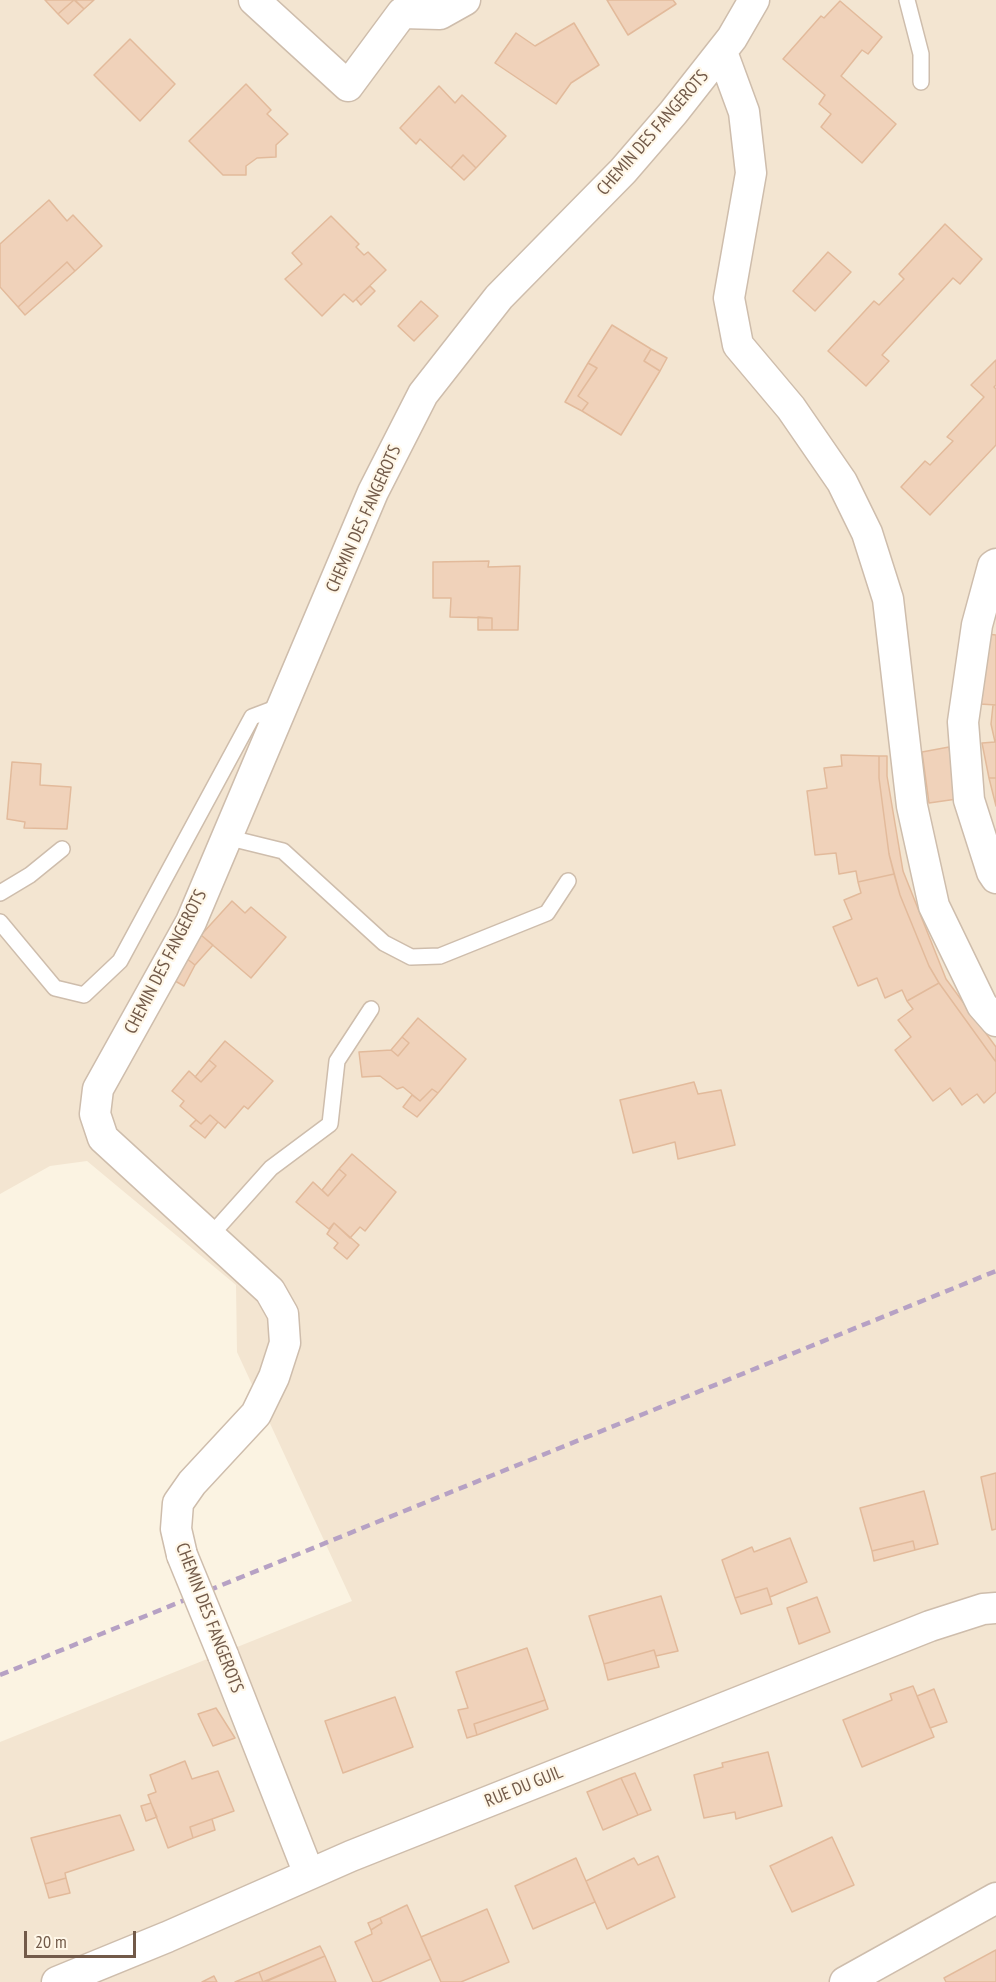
<!DOCTYPE html>
<style>
body{margin:0}
#map{position:relative;width:996px;height:1982px;overflow:hidden;background:#fbf3e2;font-family:"PT Sans Narrow",sans-serif}
canvas{display:block}
.scale{position:absolute;left:24px;top:1931px;width:112px;height:27px;box-sizing:border-box;border:3px solid #725a49;border-top:0;padding-left:8px;font-size:18px;line-height:21px;white-space:nowrap;color:#725a49;-webkit-text-stroke:4px #fff7e8;paint-order:stroke}
</style>
<div id="map">
<canvas width="996" height="1982"></canvas>
<div class="scale">20 m</div>
</div>
<script>
const ctx = document.querySelector('canvas').getContext('2d');
ctx.lineJoin = 'round';
function fillPath(path, color) { ctx.fillStyle = color; ctx.fill(path, 'evenodd'); }
function trace(path, color, width, dash) { ctx.strokeStyle = color; ctx.lineWidth = width; ctx.lineCap = dash ? 'butt' : 'round'; ctx.setLineDash(dash || []); ctx.stroke(path); }
function write(font, color, halo, rows, align = 'center') {
  ctx.font = font + ' "PT Sans Narrow",sans-serif'; ctx.lineWidth = 4.5; ctx.setLineDash([]); ctx.textBaseline = 'middle'; ctx.strokeStyle = halo; ctx.fillStyle = color; for (const [text, x, y, turn = 0] of rows) {
    ctx.save(); ctx.translate(x, y); ctx.rotate((+turn || 0) * Math.PI / 180); ctx.textAlign = isNaN(turn) ? turn : align; if (halo) ctx.strokeText(text, 0, 0); ctx.fillText(text, 0, 0); ctx.restore();
  }
}
fillPath(new Path2D(`
 M0 0H996V1982H0V1742L352 1601 237 1352 236 1285 87 1161 50 1166 0 1194Z`), '#f3e5d1');
const building = new Path2D(`
 M45 0H74L58 14Z
 M74 0 84 9 68 24 58 14Z
 M75 0H94L84 9Z
 M607 0H673L676 4 628 35Z
 M840 1 882 37 868 54 862 50 841 76 896 124 862 163 821 127 831 114 819 104 825 95 783 59 821 16 824 18Z
 M574 23 599 65 571 83 556 104 495 63 516 33 535 46Z
 M130 39 175 84 140 121 94 75Z
 M246 84 271 110 267 114 288 134 276 145V157L257 158 246 166V175H223L189 141Z
 M439 86 455 103 462 95 506 136 476 168 463 155 451 168 420 139 416 144 400 128Z
 M463 155 476 168 464 180 451 168Z
 M49 200 67 221 73 215 102 246 75 271 67 262 18 307 0 287V244Z
 M331 216 359 244 356 247 364 255 368 252 386 270 353 302 344 294 322 316 285 279 302 264 292 253Z
 M945 224 982 259 960 284 953 278 882 355 889 361 866 386 828 351 874 301 879 305 904 279 899 274Z
 M828 252 851 272 815 311 793 291Z
 M67 262 75 271 25 315 18 307Z
 M370 286 375 291 361 305 356 299Z
 M421 301 438 316 414 341 398 326Z
 M612 325 651 349 644 361 660 371 621 435 582 411 588 403 578 396 597 368 588 363Z
 M651 349 667 358 660 371 644 361Z
 M996 360V385L994 387 996 389V445L930 515 901 487 925 461 930 465 953 441 947 437 984 397 971 385Z
 M588 363 597 368 578 396 588 403 582 411 565 402Z
 M489 561 488 567 520 566 518 630H492V618L450 617 451 598H433V562Z
 M478 617 492 618V630H478Z
 M987 634 996 635V705L980 704Z
 M993 705H996V778H989L982 743 995 742 991 724Z
 M949 747 957 799 929 803 922 752Z
 M841 755 879 756V778L889 854 894 874 858 882 856 871 839 874 836 853 815 855 807 791 827 788 824 768 842 766Z
 M879 756H887V776L903 871 946 979 996 1047V1062L939 983 929 966 900 895 889 854 879 778Z
 M12 762 41 764 40 785 71 787 67 829 24 828 25 822 7 819Z
 M989 778H996V806Z
 M894 874 900 895 929 966 939 983 907 1001 902 990 885 998 877 978 858 986 833 927 852 919 844 900 861 893 858 882Z
 M232 901 245 913 251 907 286 937 251 978 201 935Z
 M201 935 213 945 195 965 182 955Z
 M182 955 195 965 184 986 168 977Z
 M939 983 996 1062V1092L984 1103 977 1094 962 1105 950 1088 933 1101 895 1050 911 1037 898 1020 913 1009 907 1001Z
 M418 1018 466 1059 438 1093 432 1089 420 1101 403 1087 397 1089 380 1076 362 1077 359 1052 391 1050 398 1056 409 1043 402 1037Z
 M402 1037 409 1043 398 1056 391 1050Z
 M225 1041 273 1081 248 1109 244 1106 225 1128 210 1115 201 1124 180 1106 184 1101 172 1091 189 1071 201 1082 216 1066 209 1060Z
 M209 1060 216 1066 201 1082 195 1077Z
 M694 1082 698 1094 721 1090 735 1145 678 1159 675 1142 633 1153 620 1100Z
 M432 1089 438 1093 417 1117 403 1107 412 1095 420 1101Z
 M210 1115 218 1122 205 1138 190 1126 196 1120 201 1124Z
 M352 1154 396 1192 365 1231 360 1227 350 1238 334 1223 329 1229 296 1202 313 1182 328 1196 346 1175 339 1169Z
 M339 1169 346 1175 328 1196 322 1190Z
 M334 1223 359 1245 347 1259 334 1248 338 1243 327 1234Z
 M996 1473V1529L992 1530 981 1477Z
 M924 1491 938 1544 915 1550 913 1541 872 1551 860 1508Z
 M790 1538 807 1582 770 1597 767 1588 735 1598 722 1560 752 1547 754 1552Z
 M913 1541 915 1550 874 1561 872 1551Z
 M767 1588 772 1604 741 1614 735 1598Z
 M661 1596 678 1651 656 1656 654 1650 604 1664 589 1616Z
 M817 1597 830 1632 799 1644 787 1608Z
 M527 1648 545 1700 474 1724 477 1735 467 1738 458 1710 468 1708 456 1672Z
 M654 1650 659 1667 608 1680 604 1664Z
 M913 1686 934 1737 862 1767 843 1720 892 1700 890 1694Z
 M934 1689 947 1722 930 1728 917 1696Z
 M395 1697 413 1747 343 1773 325 1721Z
 M545 1700 548 1709 477 1735 474 1724Z
 M216 1708 235 1738 213 1746 198 1714Z
 M768 1752 782 1806 736 1819 735 1812 704 1818 694 1775 723 1767 722 1763Z
 M185 1761 192 1779 218 1771 234 1811 190 1827 193 1838 168 1848 148 1795 156 1792 150 1775Z
 M635 1773 651 1810 638 1815 621 1778Z
 M621 1778 638 1815 603 1830 587 1792Z
 M151 1803 157 1817 146 1821 141 1806Z
 M120 1815 134 1850 65 1873 66 1878 45 1884 31 1838Z
 M212 1819 215 1830 193 1838 190 1827Z
 M832 1837 854 1885 792 1912 770 1866Z
 M658 1856 675 1897 607 1929 586 1881 634 1858 638 1865Z
 M576 1858 595 1902 533 1929 515 1886Z
 M66 1878 70 1893 49 1898 45 1884Z
 M407 1905 431 1959 379 1982H373L355 1942 372 1934 371 1930 382 1923 380 1918Z
 M487 1909 509 1962 461 1982H441L421 1937Z
 M380 1918 382 1923 371 1930 368 1923Z
 M320 1946 325 1956 263 1982 259 1972Z
 M996 1950V1982H946L944 1978Z
 M325 1956 336 1982H265Z
 M259 1972 263 1982H235Z
 M214 1976 217 1982H202Z`);
fillPath(building, '#f0d2ba');
trace(building, '#e2ba9b', 1.5);
const service = new Path2D(`
 M907 0 921 54V82
 M226 837 283 851 384 943 411 957 440 956 547 913 568 881
 M0 893 30 875 62 849
 M0 922 55 988 84 995 120 961 252 717 281 706
 M211 1235 271 1168 330 1124 337 1061 371 1009`);
const minor = new Path2D(`
 M254 0 348 86 402 13 440 14 465 0
 M722 52 744 112 751 173 729 298 738 345 791 408 842 482 867 533 888 599 912 806 934 906 982 1005 996 1021
 M996 564 993 566 977 625 963 722 969 800 992 872 996 878
 M182 1555 176 1529 178 1503 192 1483 256 1414 274 1377 285 1343 283 1314 270 1291 103 1138 95 1114 98 1089 191 922 373 492 423 394 499 297 623 171 673 113 732 38 754 0
 M223 1655 309 1874
 M57 1982 167 1937 351 1856 930 1626 983 1609 996 1608
 M845 1982 996 1898`);
trace(service, '#cebdac', 18);
trace(minor, '#cebdac', 33);
trace(service, '#fff', 15);
trace(minor, '#fff', 30);
trace(new Path2D(`
 M0 1675 996 1271`), '#b6a1c4', 4.5, [9, 6]);
const minorBridge = new Path2D(`
 M182 1555 223 1655`);
trace(minorBridge, '#cebdac', 33, []);
trace(minorBridge, '#fff', 30);
write('18px', '#725a49', '#fff7e8', [
 ["CHEMIN DES FANGEROTS",653,133,-49],
 ["CHEMIN DES FANGEROTS",364,519,-66],
 ["CHEMIN DES FANGEROTS",166,962,-63],
 ["CHEMIN DES FANGEROTS",209,1618,69],
 ["RUE DU GUIL",524,1787,-22]
]);
</script>
